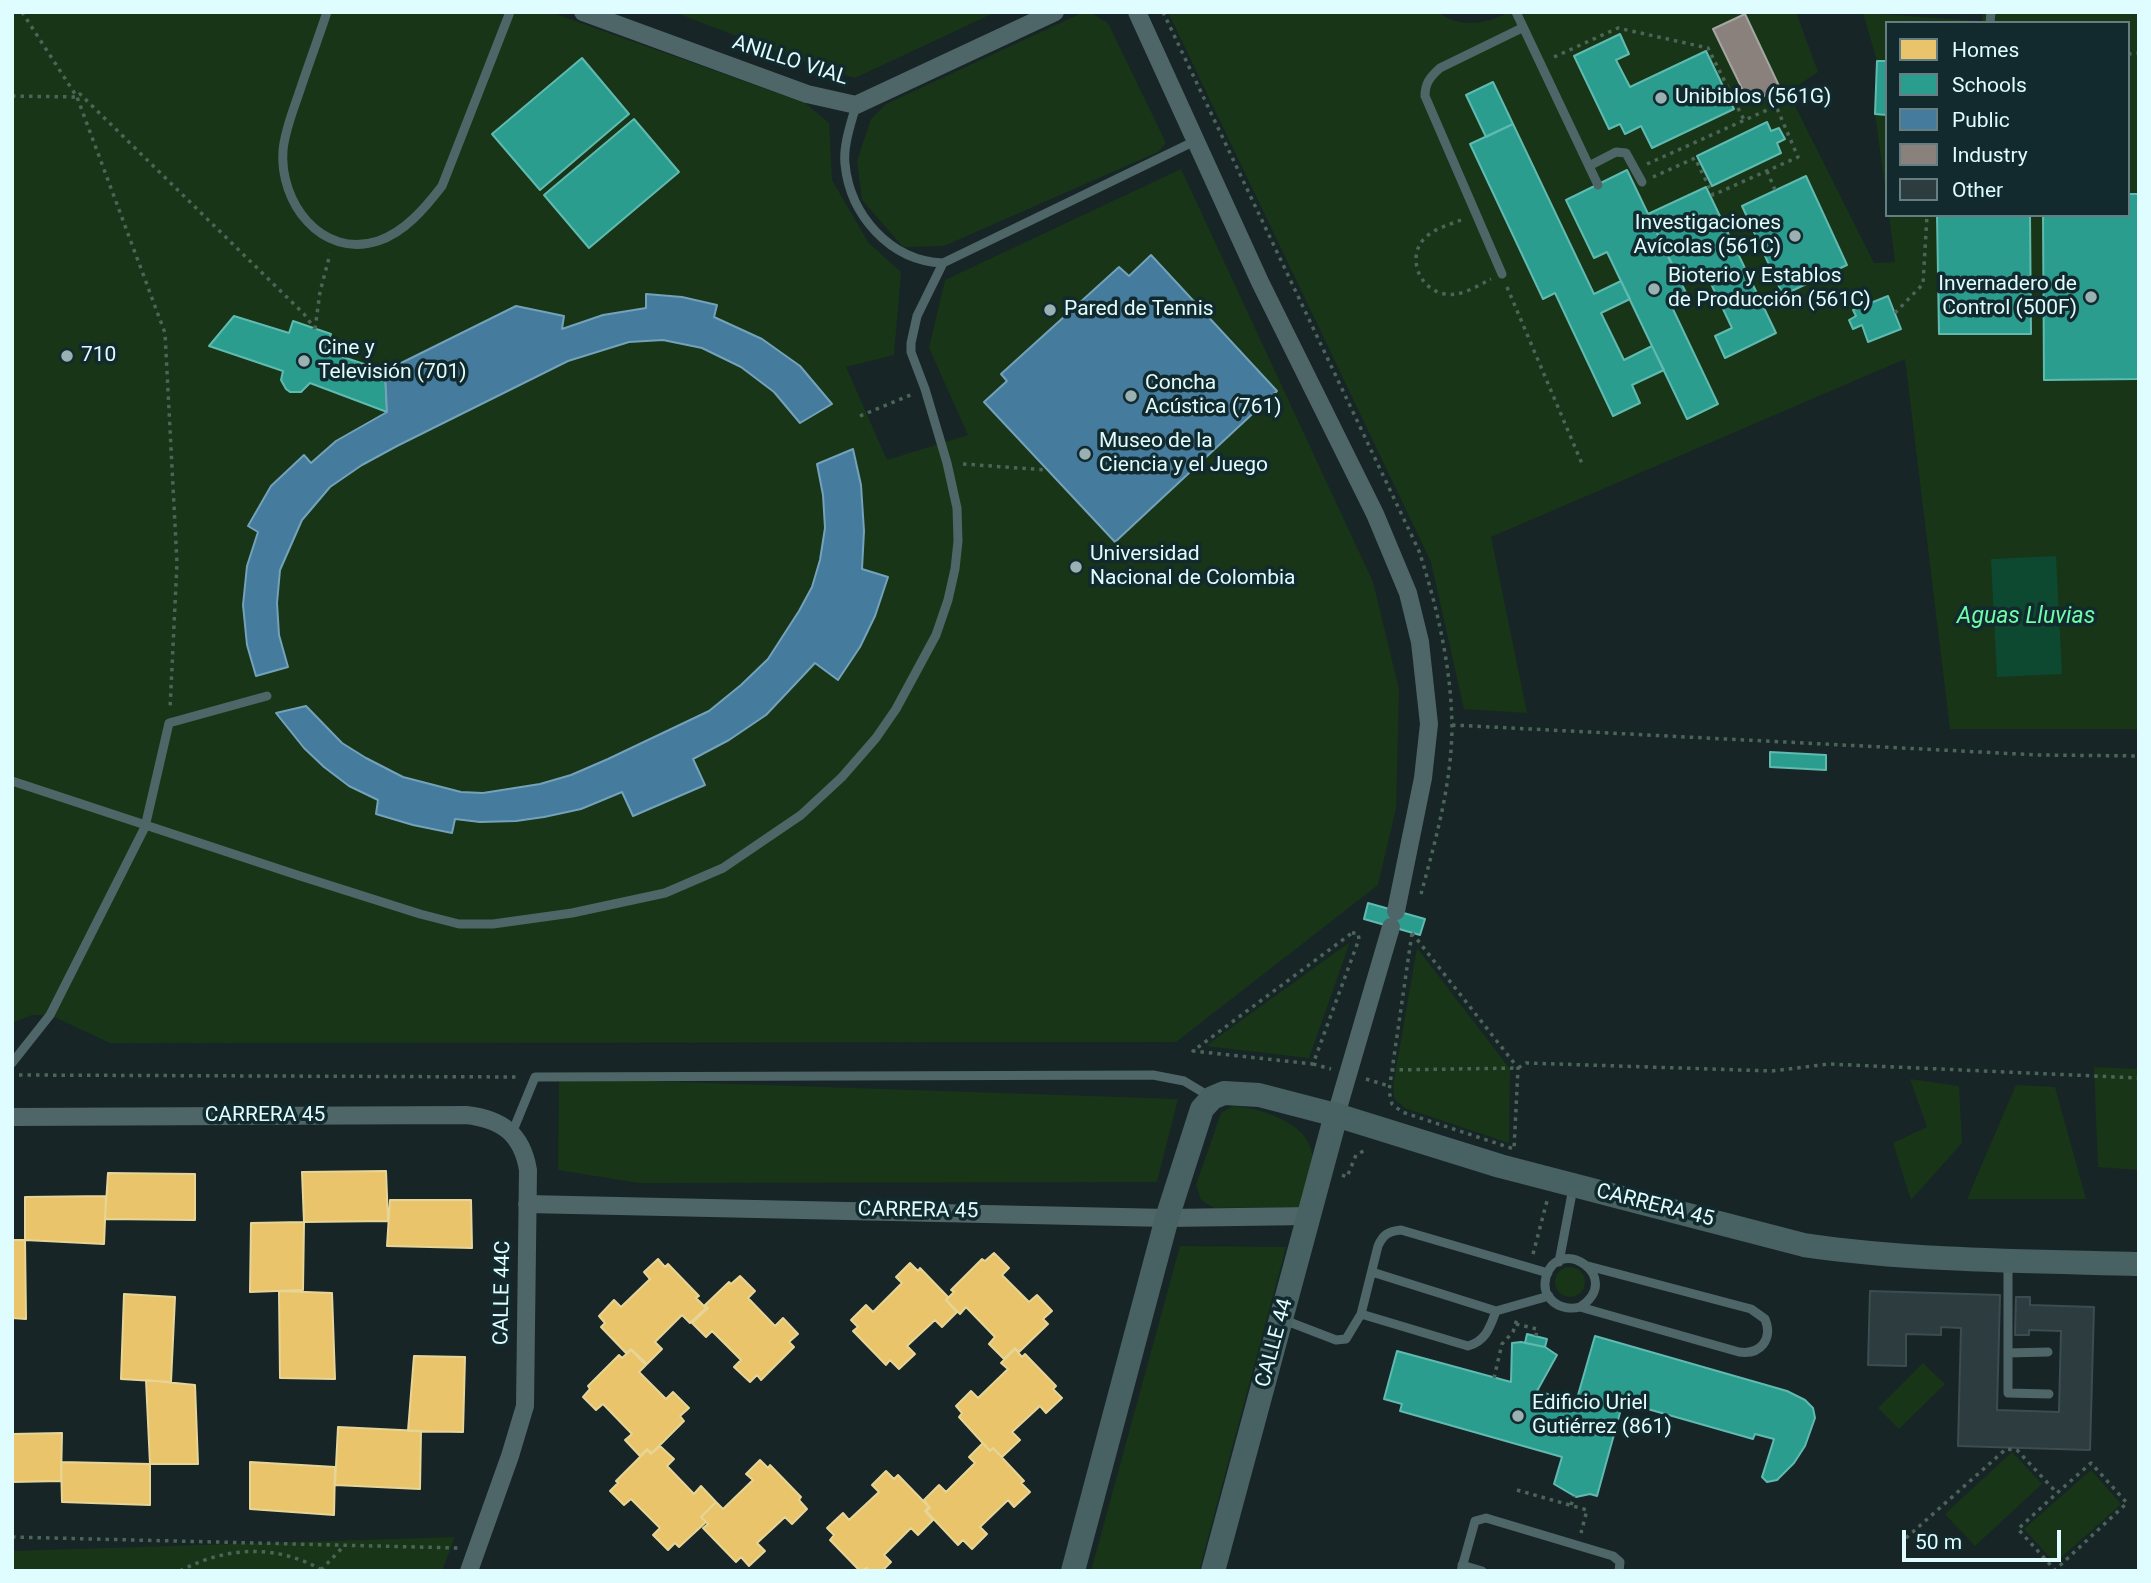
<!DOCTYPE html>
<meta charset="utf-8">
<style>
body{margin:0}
#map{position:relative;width:2151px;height:1583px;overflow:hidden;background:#182527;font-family:Roboto,sans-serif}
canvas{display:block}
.frame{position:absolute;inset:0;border:14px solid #dffcfe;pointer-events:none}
.legend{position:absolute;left:1885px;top:21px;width:245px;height:196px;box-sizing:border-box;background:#122a2d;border:2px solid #647e81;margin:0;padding:9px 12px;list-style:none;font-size:21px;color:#dffcfe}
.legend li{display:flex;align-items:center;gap:14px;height:35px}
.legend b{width:35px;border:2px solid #647e81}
.scale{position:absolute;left:1902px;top:1530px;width:159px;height:32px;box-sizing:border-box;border:4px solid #dffcfe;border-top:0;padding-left:9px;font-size:21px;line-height:24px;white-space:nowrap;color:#dffcfe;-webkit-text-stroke:5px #122a2d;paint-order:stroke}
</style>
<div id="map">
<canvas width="2151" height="1583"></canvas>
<div class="frame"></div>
<ul class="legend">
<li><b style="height:19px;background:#e9c46a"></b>Homes</li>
<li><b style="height:19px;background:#2a9d8f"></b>Schools</li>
<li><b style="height:19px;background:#457b9d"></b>Public</li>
<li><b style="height:19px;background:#8a817c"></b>Industry</li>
<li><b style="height:19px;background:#2d3c3e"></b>Other</li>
</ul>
<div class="scale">50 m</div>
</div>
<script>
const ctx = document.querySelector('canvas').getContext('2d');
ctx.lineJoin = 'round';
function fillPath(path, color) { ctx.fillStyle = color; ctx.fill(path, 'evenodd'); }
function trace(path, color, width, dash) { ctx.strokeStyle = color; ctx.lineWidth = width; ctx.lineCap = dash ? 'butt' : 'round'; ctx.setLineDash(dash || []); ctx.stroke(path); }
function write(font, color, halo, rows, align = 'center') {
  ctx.font = font + ' Roboto,sans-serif'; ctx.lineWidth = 7; ctx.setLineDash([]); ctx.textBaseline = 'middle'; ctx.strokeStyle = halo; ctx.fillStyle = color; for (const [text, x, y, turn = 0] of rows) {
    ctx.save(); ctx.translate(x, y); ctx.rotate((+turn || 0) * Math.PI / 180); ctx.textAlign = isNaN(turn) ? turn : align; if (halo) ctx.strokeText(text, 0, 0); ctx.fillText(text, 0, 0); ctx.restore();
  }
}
fillPath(new Path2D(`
 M12 12H550L805 103 829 123 832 180 868 242 901 272 894 355 846 367 887 460 968 435 929 348 945 280 1181 169 1373 582 1399 689 1396 808 1378 885 1176 1042 110 1043 50 1015H32L12 1023ZM582 58 629 115 540 190ZM1151 255 1277 391 1115 542 1002 374 1118 268 1129 276ZM234 317 289 333 330 334 325 351 385 371 387 411 310 383 301 392C287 394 278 385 283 371L210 347Z
 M674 12H996L855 78 799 60Z
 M1084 12H1090L1108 23 1166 143 1158 152 944 246 903 247 862 200 857 161 871 119 886 104Z
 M1168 12H1438C1461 29 1486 24 1510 12H1796L1818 72 1788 92 1874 263 1895 262 1889 215H2128V23H1887V61H1877L1863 13 1982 21 1983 12 2116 14 2117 12H2139V729H1950L1905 359 1491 537 1527 713 1464 709 1431 562Z
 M1875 114 1887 115V201Z
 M1350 942 1309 1058 1206 1046Z
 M1417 948 1510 1069 1509 1143 1405 1108 1394 1098 1393 1086Z
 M2094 1067 2139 1069V1170L2098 1167Z
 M559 1078 1178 1099 1157 1182 639 1183 558 1170Z
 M1910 1079 1959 1086 1962 1143 1911 1200 1893 1143 1927 1127Z
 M2016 1085 2055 1087 2086 1199H1967Z
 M1233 1106C1260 1108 1307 1122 1312 1153 1315 1169 1306 1191 1303 1207L1214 1208 1201 1200 1196 1185 1221 1113Z
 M1180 1246 1286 1247 1199 1571H1091Z
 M1555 1282a15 15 0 1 1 30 0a15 15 0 1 1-30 0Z
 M1923 1363 1945 1384 1899 1429 1878 1408Z
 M2012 1452 2042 1484 1975 1546 1945 1514Z
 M2091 1470 2121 1504 2055 1563 2024 1529Z
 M455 1537 442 1571H12V1551Z`), '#183517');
fillPath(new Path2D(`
 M2056 556 2062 674 1997 677 1991 559Z`), '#0d4830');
const homes = new Path2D(`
 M386 1171 388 1221 304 1222 302 1172Z
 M108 1173 195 1174V1220L105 1219Z
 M106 1196 104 1244 25 1240V1197Z
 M390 1200H471L472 1248 387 1246Z
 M304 1222 303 1290 250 1292 251 1223Z
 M12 1240H25L26 1319 12 1318Z
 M994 1253 1009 1268 1002 1275 1029 1302 1037 1295 1052 1311 1043 1319 1048 1324 1019 1352 1015 1348 1004 1359 989 1344 995 1337 966 1307 960 1314 946 1300 954 1292 951 1290 982 1259 985 1261Z
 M658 1259 665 1267 668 1264 699 1296 696 1298 706 1308 690 1323 682 1315 655 1342 662 1349 647 1364 631 1349 626 1353 601 1327 605 1323 599 1316 614 1300 621 1307 650 1279 644 1272Z
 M910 1263 918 1271 920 1268 948 1297 946 1300 957 1312 942 1327 935 1320 907 1346 915 1354 899 1369 890 1360 886 1365 853 1331 858 1327 851 1320 866 1305 873 1312 902 1283 896 1277Z
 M740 1276 755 1291 748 1298 775 1326 783 1318 798 1334 789 1342 794 1347 761 1380 757 1375 750 1382 734 1367 741 1360 712 1331 706 1337 692 1323 708 1308 705 1305 729 1282 731 1284Z
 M279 1291 332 1293 335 1379 280 1378Z
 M124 1294 175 1297 171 1382 121 1379Z
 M1015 1349 1022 1357 1025 1354 1056 1386 1053 1389 1062 1398 1046 1413 1040 1406 1012 1432 1020 1440 1002 1457 993 1448 990 1451 959 1417 962 1413 956 1406 971 1391 978 1398 1008 1369 1001 1363Z
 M631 1350 646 1365 639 1372 666 1399 673 1392 689 1408 680 1416 684 1421 652 1453 647 1449 640 1456 625 1440 632 1434 603 1404 596 1410 583 1397 590 1389 588 1386 619 1355 622 1358Z
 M414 1356 465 1357 463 1432 408 1431Z
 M146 1380 195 1385 198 1464H150Z
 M338 1427 421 1431 420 1489 335 1485Z
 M62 1433 61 1481 12 1482V1434Z
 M983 1443 990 1451 993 1448 1024 1481 1021 1483 1030 1492 1014 1507 1008 1500 980 1527 987 1534 972 1549 963 1540 958 1545 926 1511 930 1508 924 1500 939 1485 946 1492 975 1463 969 1457Z
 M660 1446 674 1459 667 1466 694 1494 701 1486 716 1502 701 1517 706 1522 679 1547 675 1543 668 1550 653 1535 660 1528 631 1499 624 1505 610 1491 618 1483 616 1481 647 1450 651 1454Z
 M760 1460 768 1468 770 1465 801 1497 799 1500 807 1509 792 1524 785 1517 757 1543 765 1551 749 1566 741 1557 736 1562 703 1528 708 1524 701 1517 716 1502 723 1509 753 1480 746 1474Z
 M61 1462 150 1464V1505L62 1502Z
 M250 1462 335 1467 334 1515 250 1509Z
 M886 1471 894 1479 898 1475 929 1507 925 1511 933 1520 918 1535 911 1528 884 1555 891 1562 882 1571H869L867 1568 860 1571 830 1540 834 1535 827 1528 843 1513 849 1520 879 1492 872 1485Z`);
fillPath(homes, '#e9c46a');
trace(homes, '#e6d596', 2);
const schools = new Path2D(`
 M1620 34 1629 54 1616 60 1630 87 1706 51 1734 109 1652 148 1641 126 1625 134 1620 124 1609 129 1574 56Z
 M582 58 629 114 540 190 492 134Z
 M1877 61H1887V115L1875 114Z
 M1493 82 1513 124 1486 137 1466 95Z
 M634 119 679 172 589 248 544 195Z
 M1767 122 1771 131 1779 128 1785 139 1777 143 1781 153 1712 186 1697 156Z
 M1513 124 1594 294 1621 281 1630 299 1601 313 1624 360 1652 346 1664 370 1632 385 1640 403 1613 416 1555 293 1543 299 1470 144Z
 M1627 170 1688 297 1671 305 1718 404 1687 419 1607 252 1594 258 1566 200Z
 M1806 176 1847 265 1783 295 1742 206Z
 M1706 187 1776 333 1725 358 1715 336 1732 328 1704 269 1679 280 1648 214Z
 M2128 194H2139V379L2044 380 2043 215H2128Z
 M1937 215H2030L2031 334H1939Z
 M1888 296 1901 329 1868 342 1862 325 1853 329 1849 320 1856 316 1853 310Z
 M234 316 289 333 293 321 331 334 325 351 385 371 387 412 310 383 301 392H290L286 389 281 380 283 371 209 346Z
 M1770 752 1826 755V770L1770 767Z
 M1368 903 1425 919 1420 935 1364 919Z
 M1527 1334 1547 1339 1545 1347 1525 1343Z
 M1595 1336 1787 1391 1805 1400 1813 1408 1815 1418 1805 1446 1794 1463 1777 1480 1767 1482 1762 1477 1774 1439 1755 1434 1753 1439 1623 1402 1597 1496 1590 1494 1576 1497 1554 1484 1562 1457 1400 1411 1402 1404 1384 1399 1397 1351 1511 1382 1512 1343 1521 1342 1545 1347 1557 1355 1537 1391 1576 1402Z`);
fillPath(schools, '#2a9d8f');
trace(schools, '#60bab0', 2);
const public = new Path2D(`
 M1151 255 1277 391 1115 542 984 402 1007 381 1001 374 1119 267 1129 276Z
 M646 294 682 297 717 305 714 317 762 339 800 366 832 404 800 423 774 392 741 367 702 348 663 340 629 342 568 361 397 446 362 465 330 487 302 520 280 570 277 603 279 635 288 667 256 676 247 645 243 605 247 566 258 532 248 526 271 486 304 455 311 463 336 441 387 412 385 371 516 306 564 316 562 329 603 315 646 308Z
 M853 449 861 485 864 531 862 569 888 577 875 616 860 647 838 680 815 663 766 715 729 740 693 759 705 785 633 816 622 792 581 809 544 817 516 821 480 822 455 819 452 833 413 825 376 814 378 800 349 786 324 767 304 748 276 713 306 706 342 743 366 758 403 777 461 792 483 793 540 784 571 775 608 759 709 711 741 685 768 659 799 611 812 587 820 560 825 528 823 495 817 464Z`);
fillPath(public, '#457b9d');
trace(public, '#73a2ba', 2);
const industry = new Path2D(`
 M1745 14 1780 88 1749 103 1713 29Z`);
fillPath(industry, '#8a817c');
trace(industry, '#a4a6a3', 2);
const building = new Path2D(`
 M1870 1291 2000 1295 1997 1410 2059 1412 2061 1331 2029 1330V1335H2015L2016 1297H2030V1305L2094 1307 2090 1450 1958 1446 1961 1328 1941 1327V1335L1906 1334V1366L1868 1365Z`);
fillPath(building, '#2d3c3e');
trace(building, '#3b4d50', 2);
trace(new Path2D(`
 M22 12 77 97 165 333 177 563 170 709
 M1163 12 1419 551C1437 606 1451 666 1452 725 1452 782 1436 839 1421 894
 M2128 54 2139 53
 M1554 57 1618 28 1708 48 1744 120
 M12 96 77 97 80 94 304 314 315 329
 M1647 164 1776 106 1798 157 1713 195 1695 158 1653 177
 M1767 171 1775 190
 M1461 220C1449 225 1432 229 1423 240 1407 259 1420 290 1445 294 1461 297 1477 286 1491 279
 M1507 287 1583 466
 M1895 313 1923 284 1927 215
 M315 329 320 292 330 254
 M860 416 913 394
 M963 464 1047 470
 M1452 725 2039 755 2139 756
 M1352 933H1358L1359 939 1313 1064 1193 1051Z
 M1412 933 1518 1068 1514 1149 1402 1112 1392 1104 1389 1091Z
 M1313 1064 1331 1069
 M1391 1070 1518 1068 1526 1063 1772 1071 1829 1064 2139 1078
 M19 1075 519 1077
 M1366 1079 1389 1086
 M1342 1175 1347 1177 1356 1155 1367 1149
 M1533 1254 1547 1201
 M1516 1324 1537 1329 1536 1336
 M1494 1378 1502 1344 1513 1332 1517 1319
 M1517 1490 1587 1510 1581 1533
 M1571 1505 1574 1496
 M12 1537 458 1548
 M1906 1538 2006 1449 2017 1450 2057 1493 2091 1463 2127 1503 2055 1570 2018 1529 2057 1493
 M321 1570 343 1547
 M180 1571C227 1546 277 1544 324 1571`), '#4b6659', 3.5, [3.5, 5]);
trace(new Path2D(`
 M327 12C318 39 308 66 299 93 293 111 285 130 283 150 279 202 321 259 378 241 405 232 425 208 442 186L510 12
 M1516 12 1598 185
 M1990 23 1991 12
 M856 105C851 124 843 145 845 164 850 215 890 261 943 263
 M1589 166 1616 152 1626 153 1642 182
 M1502 274 1425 96C1425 83 1430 77 1440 68L1522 28
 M12 781 297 875 420 914 459 924H493L572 913 665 893 723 868 801 815 842 777 876 738 896 709 936 635 948 600 955 569 958 541 957 508 947 463 925 389 911 352V343L917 316 943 263 1195 141
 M12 1063 50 1015 145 827 169 723 267 696
 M512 1133 535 1077 1153 1075 1184 1081 1209 1096
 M1559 1262 1573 1188
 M2008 1262V1393L2049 1394
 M1372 1272 1496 1311 1549 1296
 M1580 1307C1625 1278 1559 1233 1546 1277 1540 1299 1561 1312 1580 1307L1739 1352C1761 1355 1773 1339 1765 1319L1751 1309 1588 1266
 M1361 1314 1468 1346C1486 1341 1490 1327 1496 1311
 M1284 1320 1336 1340 1346 1339 1361 1314 1378 1246C1383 1235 1388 1231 1401 1230L1548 1273
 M2008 1353 2048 1352
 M1462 1565 1482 1571
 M1461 1571 1475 1521 1486 1518 1613 1556 1620 1562 1619 1571`), '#4e6667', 9);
trace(new Path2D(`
 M583 12 807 94 856 105 1055 12
 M1137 12 1260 282 1375 514 1408 593 1420 642 1429 724 1423 778 1396 911
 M1336 1115 1391 927
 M12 1117 466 1115C502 1119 522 1134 528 1170L525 1406 510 1456 469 1571
 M527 1204 1167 1218 1309 1216`), '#4e6667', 18);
trace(new Path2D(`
 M1073 1571 1167 1218 1202 1109 1212 1098 1224 1093 1259 1095 1336 1115 1500 1166 1804 1245C1914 1261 2027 1261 2139 1264
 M1213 1571 1336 1115`), '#486162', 24);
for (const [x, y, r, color] of [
 [1661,98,7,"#99b1b3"],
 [1795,236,7,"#99b1b3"],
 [1654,289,7,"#99b1b3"],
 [2091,297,7,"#99b1b3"],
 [1050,310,7,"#99b1b3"],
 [67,356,7,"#99b1b3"],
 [304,361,7,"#99b1b3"],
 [1131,396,7,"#99b1b3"],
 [1085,454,7,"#99b1b3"],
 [1076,567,7,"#99b1b3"],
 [1518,1416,7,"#99b1b3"]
]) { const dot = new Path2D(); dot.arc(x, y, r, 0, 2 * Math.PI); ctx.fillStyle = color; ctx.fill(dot); trace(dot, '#122a2d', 2.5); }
write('21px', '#dffcfe', '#122a2d', [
 ["ANILLO VIAL",790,61,18],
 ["CARRERA 45",265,1116],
 ["CARRERA 45",1655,1206,14],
 ["CARRERA 45",918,1211,1],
 ["CALLE 44C",503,1293,-89],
 ["CALLE 44",1275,1343,-75]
]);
write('21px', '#dffcfe', '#122a2d', [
 ["Unibiblos (561G)",1675,98],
 ["Investigaciones",1781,224,"right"],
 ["Avícolas (561C)",1781,248,"right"],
 ["Bioterio y Establos",1668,277],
 ["de Producción (561C)",1668,301],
 ["Invernadero de",2077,285,"right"],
 ["Control (500F)",2077,309,"right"],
 ["Pared de Tennis",1064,310],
 ["Cine y",318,349],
 ["Televisión (701)",318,373],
 ["710",81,356],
 ["Concha",1145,384],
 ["Acústica (761)",1145,408],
 ["Museo de la",1099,442],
 ["Ciencia y el Juego",1099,466],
 ["Universidad",1090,555],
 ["Nacional de Colombia",1090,579],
 ["Edificio Uriel",1532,1404],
 ["Gutiérrez (861)",1532,1428]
], 'left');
write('italic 23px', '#6efda9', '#122a2d', [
 ["Aguas Lluvias",2026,617]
]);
</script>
